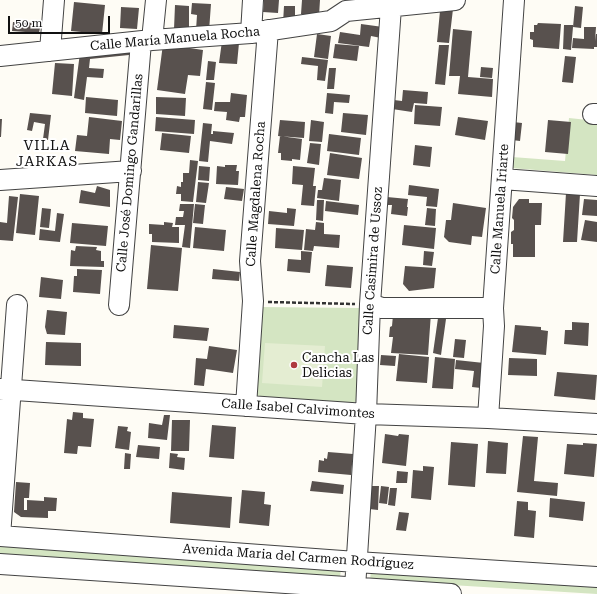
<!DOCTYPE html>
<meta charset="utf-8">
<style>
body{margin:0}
#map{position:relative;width:597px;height:594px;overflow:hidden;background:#fefcf5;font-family:"Roboto Serif",serif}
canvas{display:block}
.scale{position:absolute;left:8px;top:16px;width:102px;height:18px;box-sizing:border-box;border:2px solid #101010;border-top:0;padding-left:5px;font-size:12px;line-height:14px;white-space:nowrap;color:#101010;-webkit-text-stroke:3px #fff;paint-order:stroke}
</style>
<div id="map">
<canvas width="597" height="594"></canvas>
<div class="scale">50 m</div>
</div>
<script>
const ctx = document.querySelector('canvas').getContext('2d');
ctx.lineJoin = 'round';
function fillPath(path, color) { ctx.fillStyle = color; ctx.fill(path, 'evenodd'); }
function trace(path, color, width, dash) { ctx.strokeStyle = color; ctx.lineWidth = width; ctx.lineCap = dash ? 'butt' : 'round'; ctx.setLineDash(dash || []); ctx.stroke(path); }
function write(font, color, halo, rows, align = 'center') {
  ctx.font = font + ' "Roboto Serif",serif'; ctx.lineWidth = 4; ctx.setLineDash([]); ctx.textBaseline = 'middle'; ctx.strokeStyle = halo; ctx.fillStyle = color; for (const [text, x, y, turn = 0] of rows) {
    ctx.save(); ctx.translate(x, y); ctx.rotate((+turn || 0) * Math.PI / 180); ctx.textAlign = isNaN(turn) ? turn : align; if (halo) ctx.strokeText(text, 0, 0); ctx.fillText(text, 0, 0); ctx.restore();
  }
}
fillPath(new Path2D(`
 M569 118 597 121V175L511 168 512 157 565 161Z
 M261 307 360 308 358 400 353 403 258 396 254 394Z
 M0 545 341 568 340 578 0 554Z
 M371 571 597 585V594L370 580Z`), '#d4e5c2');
fillPath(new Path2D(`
 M265 343 325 346 322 387 262 383Z`), '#e4edd2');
fillPath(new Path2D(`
 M264 0H279L278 13 263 12Z
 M302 0H320L319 16 301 14Z
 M74 2 105 5 102 34 71 31Z
 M192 3 211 4 209 31 196 30 197 15 191 14Z
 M175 5 189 6V29H174Z
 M284 6H295V23H283Z
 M575 6 583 7 581 28 573 27 571 50 563 49 564 25H573V27Z
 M121 7 139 8 137 29 120 28Z
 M453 9 449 43 437 42 440 11Z
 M13 22 41 23 39 33 12 31Z
 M538 23 561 24 559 49 533 47V40L530 39V32H534V25H537Z
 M361 24 383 27 381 38 371 36 369 47 338 43 340 32 360 35Z
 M584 27H596L595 41 596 34H597V47H594V49L572 48 573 38 584 39Z
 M453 29 472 31 468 77 493 79 492 97 458 94 460 76H449Z
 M317 34 331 36 328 59 314 57Z
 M222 41 239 43 237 64 219 63Z
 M163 44 203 50 200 76 188 75 185 94 157 90Z
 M335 44 359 46 357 61 333 58Z
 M439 45H449L445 85 435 84Z
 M129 47V55L90 59 89 68 104 69 103 78 87 77 84 100 74 98 80 53Z
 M565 56 576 57 573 83 562 82Z
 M302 57 328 60 325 81 317 80 318 66 301 64Z
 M208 61 216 62 214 80H206Z
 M55 63 74 64 72 96 52 94Z
 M481 67 493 68 492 78 480 77Z
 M329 68H336L334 89H327Z
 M206 82 215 83 212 110 203 109Z
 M403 90 428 92 427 104 414 103 412 112 392 109 394 100 402 101Z
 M231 93 247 95 245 117H240L239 122 226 120 227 112 214 111 215 102H230Z
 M327 93 350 95 349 103 334 102 333 114 325 113Z
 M86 97 118 100 117 116 85 113Z
 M156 97 186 98 185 116 156 114Z
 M415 105 442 107 440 126 414 124Z
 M30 113 51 115 48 140 43 139 45 124 34 122 32 131 27 130Z
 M343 113 368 115 366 135 341 132Z
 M89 117 122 121 120 140 110 139 109 154 75 151 77 135 87 136Z
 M156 117 195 120 194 134 155 131Z
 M458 117 488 121 485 140 455 135Z
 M0 119H2L1 137H0Z
 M280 120 305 122 304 138 278 136Z
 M311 120 324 122 322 142 309 141Z
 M548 120 571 122 568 154 545 152Z
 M513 122 522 123 520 141 512 140Z
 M203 123 212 124 211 134H213V131L234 133 232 144 210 141 208 162 199 161Z
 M162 133 191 136 189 153 160 150Z
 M329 134 361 138 359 155 327 151Z
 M280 136 302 139 300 160 292 159V161L281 160V153H278Z
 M310 143 321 144 319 165 307 163Z
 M415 145 432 147 430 167 413 165Z
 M330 153 362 158 359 179 327 175Z
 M190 160 198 161 193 202 181 201V194H176L177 186 181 187V182H183V173H189Z
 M225 165H237L236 171H239L238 185 216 184 217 166 225 167Z
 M199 166 210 167 209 181 198 180Z
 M293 166 315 168 313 186H316L314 206 301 205 303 185 292 184Z
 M324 178 341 180 339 201 317 198 318 190H322Z
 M198 182 209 183 206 203 196 202Z
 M409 185 439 189 437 207 426 206 427 197 408 195Z
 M97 186 110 190V207L79 203 81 190 95 193Z
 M226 187 244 189 242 201 224 199Z
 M566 193 580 194 577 242H563Z
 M20 194 39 196 35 235 16 233Z
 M9 196 18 197 13 241 0 240V222L7 223Z
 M387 197 408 199 407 207H401H408L407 216 391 214 392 205H386Z
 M519 199H529V203H542L541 225H535V257H513V244H511V232L514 230V220L512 218 513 207Z
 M584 199 597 200V216L582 215Z
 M317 200H324L323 221 316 220Z
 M326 201 359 205 358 215 325 211Z
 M453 203 486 208 482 237 472 236 471 245 449 242 444 237 446 220H451Z
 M180 204H194L190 248 182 247 185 225H175L176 217H183L184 211H179Z
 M195 204 205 205 203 224 193 223Z
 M42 208 51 209 49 228 40 227Z
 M287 208 296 209 294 226 268 224 269 211 287 213Z
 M427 208 436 209 435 226 425 225Z
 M57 213 64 214 60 242 39 240 40 229 55 231Z
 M585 220 597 222V242L581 240Z
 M164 222 173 223 172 227H179V243L152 242V234H149V224L164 225Z
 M316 222 324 223V234L340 235 339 248 314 246 313 251 304 250 306 229 315 230Z
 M72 223 108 226 106 246 70 243Z
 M404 225 436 228 434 249 402 245Z
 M195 227 226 230 224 251 193 248Z
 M276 228 304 230 302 250 275 248Z
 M151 245 182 248 178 291 147 289Z
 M76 246 97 247 96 250 101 251V261H104V267L70 266 71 250 75 251Z
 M301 251 312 252 310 273 287 271 288 259 301 260Z
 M424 251 434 252 432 266 423 265Z
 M327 265 353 267 351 288 325 286Z
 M405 266 436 268 434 288 409 291 403 284Z
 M77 269 102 270 100 294 73 292 74 276H77Z
 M213 269 240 272 239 281 212 279Z
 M41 277 63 280 61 299 39 297Z
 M47 310 67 312 65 335 47 334 45 327Z
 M431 313 428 355 391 353 393 337H389L390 327 392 326 393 315Z
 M438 318 446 319 441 355 433 353Z
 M572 322 589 323 588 346 564 344 565 330H572Z
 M174 325 209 328 207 341 173 338Z
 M515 325 541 327V330L548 331 546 355 512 352Z
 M455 339 466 340 464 358 453 357Z
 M46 342 81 343V366L45 365Z
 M209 346 237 350 233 373 206 369 204 386 194 385 196 358 207 359Z
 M399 354 429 357 427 383 396 381Z
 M381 355 396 356 395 366 380 365Z
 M435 357 455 359 453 389 432 388Z
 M509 358 537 359V376L508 375Z
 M456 360 484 363 481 388 472 387 474 371 455 369Z
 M557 372 597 375 595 400 554 396Z
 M73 412 83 413V418L94 419 91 447 78 446 77 454 64 453 67 419 72 420Z
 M164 415H170L167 440 148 438 149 423 162 425Z
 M172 420H190L189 451H171Z
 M212 425 236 427 234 459 209 457Z
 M118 426 128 427 127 431 131 432 129 450 115 448Z
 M385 434 398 436 399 434 409 435 406 466 382 463Z
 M523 436 538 437 534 481 558 483 557 496 517 492Z
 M488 441 508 443 506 474 486 473Z
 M451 442 478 444 475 487 448 485Z
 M583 443 597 444 594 477 564 474 567 444 583 445Z
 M138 445 160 447 159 459 136 457Z
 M328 452 353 454 351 475 318 472 319 460 324 461V458L327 459Z
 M125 453 131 454 130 469H124Z
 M170 453 178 454 177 457 185 458 184 470 169 468Z
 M423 466 434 467 431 500 411 498 413 470 423 471Z
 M397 471 408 472 407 483H396Z
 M312 481 344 485 343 494 310 491Z
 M16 482 30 483 29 498H24V510H32H27V500L44 501V497L57 498 56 511H48V518L21 517 14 512Z
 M371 486H379L378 510 369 509Z
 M381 486 389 487 387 504 379 503Z
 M390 488H397L395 506 388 505Z
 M242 490 265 492 264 504 271 505 269 526 239 523Z
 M172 492 232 497 230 528 170 523Z
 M550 498 585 502 583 521 549 517Z
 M517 501 528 502V510L536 511 534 538 514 536Z
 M399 512 409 513 406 531 396 530Z`), '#58514e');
const minor = new Path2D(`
 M251 33 253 0
 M152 40 156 0
 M50 51 54 0
 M0 56 152 40 251 33 331 21 346 11 455 0
 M593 114H597
 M502 179 597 186
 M0 180 131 171
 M370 304 382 308H493
 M119 305 141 42
 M0 389 366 414 488 418 597 424
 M246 406 253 301 250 261 268 30
 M488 418 494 326 493 308 514 0
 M0 536 356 562 597 577
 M0 536 17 305
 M0 564 451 594
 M355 588 366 414 370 304 391 7`);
trace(minor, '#434343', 22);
trace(new Path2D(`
 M268 302 355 304`), '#323232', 2.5, [4, 2]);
trace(minor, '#fff', 20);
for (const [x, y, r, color] of [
 [294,365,4,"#af3941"]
]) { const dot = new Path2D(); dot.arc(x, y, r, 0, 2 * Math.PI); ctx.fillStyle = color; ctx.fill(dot); trace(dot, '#fff', 1.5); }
write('13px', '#101010', '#fff', [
 ["Calle María Manuela Rocha",175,39,-5],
 ["Calle José Domingo Gandarillas",130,173,-85],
 ["Calle Magdalena Rocha",256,194,-86],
 ["Calle Manuela Iriarte",500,209,-86],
 ["Calle Casimira de Ussoz",373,261,-86],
 ["Calle Isabel Calvimontes",298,409,4],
 ["Avenida Maria del Carmen Rodríguez",298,557,4]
]);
write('13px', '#101010', '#fff', [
 ["Cancha Las",302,358],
 ["Delicias",302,373]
], 'left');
ctx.letterSpacing = '1px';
write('14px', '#101010', '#fff', [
 ["VILLA",47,146],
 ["JARKAS",47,162]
]);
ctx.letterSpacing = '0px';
</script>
